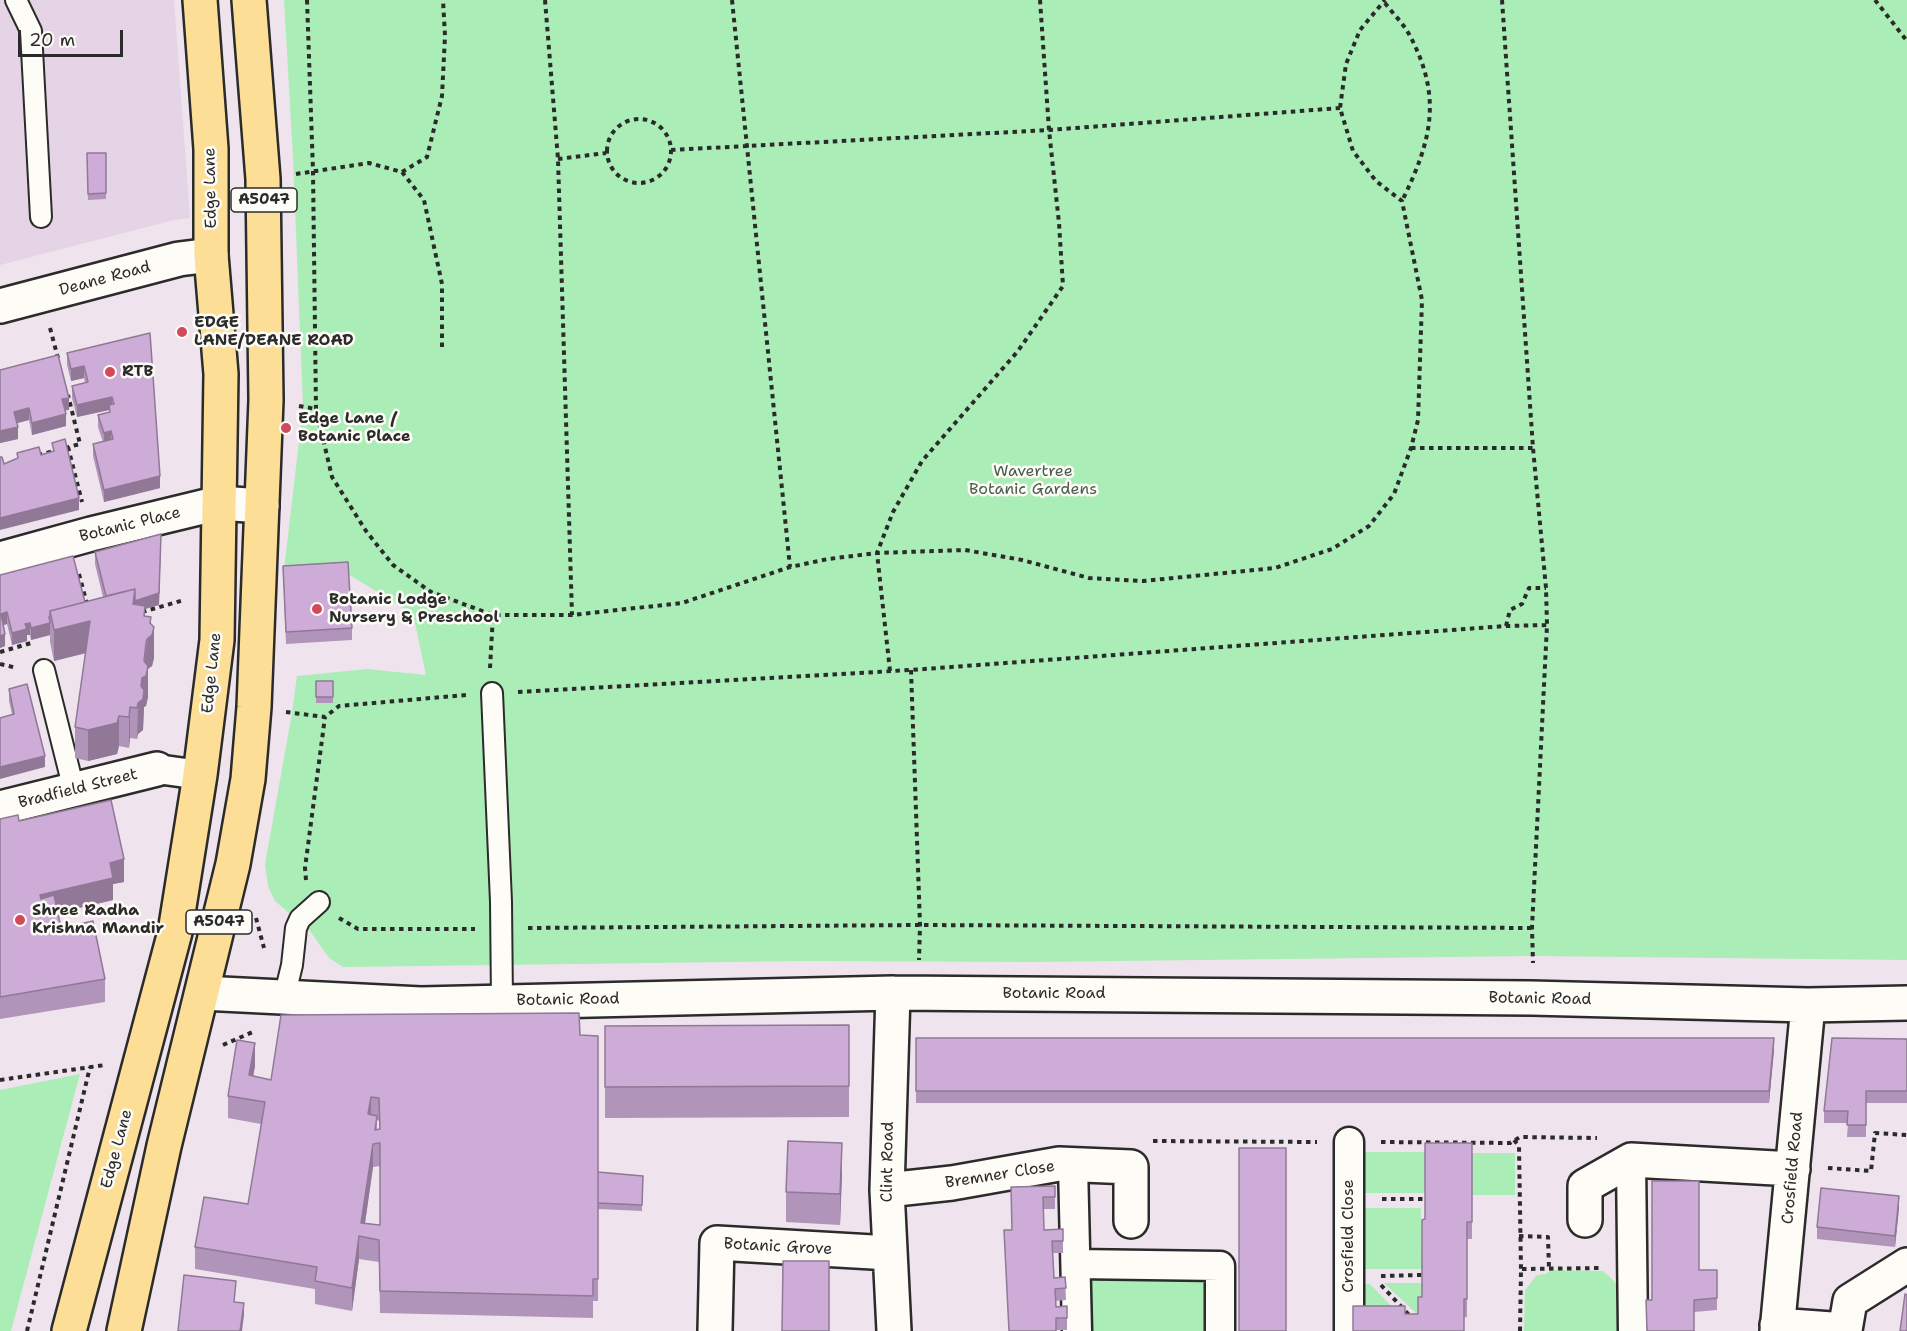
<!DOCTYPE html>
<style>
body{margin:0}
#map{position:relative;width:1907px;height:1331px;overflow:hidden;background:#efe4ed;font-family:"Shantell Sans",sans-serif}
canvas{display:block}
.scale{position:absolute;left:18px;top:30px;width:105px;height:27px;box-sizing:border-box;border:3px solid #2b2b2b;border-top:0;padding-left:8px;font-size:18px;line-height:21px;white-space:nowrap;color:#2b2b2b;-webkit-text-stroke:4px #fdfcf7;paint-order:stroke}
</style>
<div id="map">
<canvas width="1907" height="1331"></canvas>
<div class="scale">20 m</div>
</div>
<script>
const ctx = document.querySelector('canvas').getContext('2d');
ctx.lineJoin = 'round';
function fillPath(path, color) { ctx.fillStyle = color; ctx.fill(path, 'evenodd'); }
function trace(path, color, width, dash) { ctx.strokeStyle = color; ctx.lineWidth = width; ctx.lineCap = dash ? 'butt' : 'round'; ctx.setLineDash(dash || []); ctx.stroke(path); }
function write(font, color, halo, rows, align = 'center') {
  ctx.font = font + ' "Shantell Sans",sans-serif'; ctx.lineWidth = 5; ctx.setLineDash([]); ctx.textBaseline = 'middle'; ctx.strokeStyle = halo; ctx.fillStyle = color; for (const [text, x, y, turn = 0] of rows) {
    ctx.save(); ctx.translate(x, y); ctx.rotate((+turn || 0) * Math.PI / 180); ctx.textAlign = isNaN(turn) ? turn : align; if (halo) ctx.strokeText(text, 0, 0); ctx.fillText(text, 0, 0); ctx.restore();
  }
}
fillPath(new Path2D(`
 M0 0H174L190 218 174 220 0 265Z`), '#e5d3e6');
fillPath(new Path2D(`
 M284 0H1907V960L1533 956 1036 962 806 961 343 967 329 958 310 931 275 901 268 886 265 864 292 713 297 676 367 669 426 675 413 614 348 574 283 578 303 407 293 158Z
 M80 1074 11 1331H0V1090Z
 M1354 1152H1426L1425 1193H1354Z
 M1471 1153H1515V1195H1472Z
 M1361 1208H1421L1422 1269H1362Z
 M1085 1270H1201L1212 1283 1211 1331H1085Z
 M1551 1270 1603 1271C1628 1292 1626 1300 1626 1331H1524L1525 1290 1537 1275 1546 1274Z
 M1354 1283 1370 1284 1410 1325 1353 1324Z
 M1384 1283H1422V1315H1418Z`), '#abedb6');
const service = new Path2D(`
 M16 0 31 31 41 217
 M44 670 74 790
 M492 693 501 902 502 1002
 M284 998 292 965 296 928 300 919 319 902`);
const pedestrian = new Path2D(`
 M157 769 200 775
 M1631 1160 1633 1331
 M1073 1165 1077 1331
 M1076 1264 1220 1266V1331
 M1349 1331V1142`);
const minor = new Path2D(`
 M0 306 179 259 211 255
 M0 559 91 534 219 503 262 506
 M0 808 157 769
 M202 993 421 1004 893 993 1531 998 1808 1005 1907 1003
 M893 993 887 1190 894 1331
 M887 1190 952 1183 1059 1164 1131 1167V1221
 M1585 1220V1186L1631 1160 1793 1169
 M1777 1325 1845 1330 1850 1301 1907 1265
 M715 1331 717 1243 890 1253
 M1777 1331 1808 1005`);
const trunk = new Path2D(`
 M69 1331 175 932 200 775 217 640 221 374 211 255V149L200 0
 M124 1331 164 1146 233 864 248 779 254 707 266 400 263 179 249 0`);
trace(service, '#2b2b2b', 24);
trace(pedestrian, '#2b2b2b', 33);
trace(minor, '#2b2b2b', 38);
trace(trunk, '#2b2b2b', 38);
trace(new Path2D(`
 M307 0 313 171 316 409 332 477 366 531 393 565 431 592 493 615H572L682 603 790 567 828 559 877 553 965 550 1022 560 1089 578 1143 581 1275 568 1332 549 1369 526 1394 494 1411 448 1418 420 1422 300 1402 201 1376 181 1353 151 1340 108 1346 64 1360 30 1385 0
 M545 0 558 159 572 615
 M732 0 790 567
 M1502 0 1533 448 1546 588 1547 625 1532 928 1533 963
 M1875 0 1907 41
 M1385 3C1393 14 1404 24 1410 36 1443 98 1431 142 1402 201
 M607 151a32 32 0 1 1 64 0a32 32 0 1 1-64 0Z
 M671 150 1049 130 1340 108
 M558 159 606 153
 M402 172 427 157 442 96 445 36 443 0
 M296 174 369 163 402 172 424 200 442 284V350
 M50 328 58 358
 M299 406 316 409
 M68 447 82 502
 M65 448 80 444 68 395
 M1411 448H1533
 M38 455 54 451
 M79 574 87 604
 M142 612 184 600
 M1506 626 1510 610 1522 604 1529 588H1546
 M0 652 31 643
 M0 664 17 668
 M490 668 493 615
 M911 670 920 925 919 960
 M890 671 877 553 893 512 922 461 1018 351 1063 286 1059 223 1049 130 1040 0
 M518 692 911 670 1506 626 1547 625
 M286 712 325 717 339 706 466 695
 M306 880 305 868 325 717
 M256 918 264 948
 M339 918 358 929H475
 M528 928 920 925 1532 928
 M223 1045 255 1031
 M0 1080 105 1065
 M1514 1140 1519 1146 1521 1269
 M1153 1141 1317 1142
 M1381 1142 1510 1143 1520 1137 1597 1138
 M1828 1168 1871 1171 1875 1133 1907 1135
 M1382 1199H1423
 M1519 1236 1548 1237 1549 1269
 M1381 1276 1422 1275
 M1381 1285 1411 1317
 M27 1331 90 1067
 M1520 1331 1521 1269 1602 1268`), '#2b2b2b', 4, [4.5, 4.5]);
trace(service, '#fdfcf7', 20);
trace(pedestrian, '#fdfcf7', 28);
trace(minor, '#fdfcf7', 33);
trace(trunk, '#fcde96', 33);
fillPath(new Path2D(`
 M87 153H106V199L88 200Z
 M150 333 160 488 104 502 93 456V444L103 442 98 427V415L109 413V410L77 417 72 398V386L85 383 84 378 71 381 67 365V353Z
 M0 370 69 410H65L66 426 32 435 29 420 17 423 18 439 0 443Z
 M161 546 159 605 145 609V616L151 623 154 658 152 666 148 669V697L146 706 144 707 143 730 138 734 137 739 130 738 129 748 119 746 117 754 88 761 75 758V727L86 653 54 661 50 642V635L31 640 30 635H27V641L12 645 7 624 3 625 5 646 0 648V575L85 602 103 597 95 564V552Z
 M283 566 352 628V640L286 644Z
 M316 681H333V703H316Z
 M9 689 45 767 12 714 9 701Z
 M0 819 19 821 124 882 113 884V900L58 913 61 928 105 979V1002L0 1019Z
 M849 1025V1117L605 1118V1026Z
 M580 1035 598 1172 643 1176 642 1211 598 1209V1301H593V1318L380 1313 379 1262 359 1259 352 1311 315 1304V1289L195 1269V1247L248 1204 261 1124 228 1118V1096L255 1066 253 1076 271 1080ZM377 1120 379 1121V1129L377 1130ZM380 1166V1225L365 1223 373 1167Z
 M916 1038 1774 1050 1769 1103H916Z
 M1907 1039V1103H1866V1137H1847L1848 1123H1824V1111Z
 M1472 1143V1239H1467V1317L1353 1331 1405 1314H1418L1422 1297 1425 1219Z
 M842 1174 840 1225 786 1222V1192Z
 M1055 1186V1209H1044V1230L1063 1229V1253H1053L1054 1278 1065 1277 1066 1300 1055 1301 1056 1307 1067 1306V1330H1056V1331H1009L1004 1230H1012L1011 1198Z
 M1899 1208 1895 1247 1817 1239V1227Z
 M1699 1270H1717V1310L1694 1312 1652 1300Z`), '#b094b9');
fillPath(new Path2D(`
 M84 366V378L71 381V369Z
 M112 397V409L109 405V410L77 417V405Z
 M69 398V410L62 411V399Z
 M29 408V420L14 424V412Z
 M66 414V426L32 435V423Z
 M18 427V439L0 443V431Z
 M111 431V443L104 445V433Z
 M160 476V488L104 502V490Z
 M79 498V510L0 530V518Z
 M161 534 159 605 145 609V637L144 616H122Z
 M7 612V624L1 626V614Z
 M50 616V635L31 640V628Z
 M151 617V636L154 627V658L152 666 148 669V697L146 706 144 707 143 730 138 734 137 739 138 703Z
 M90 621V652L54 661V630Z
 M30 623V635H27V641L12 645V633L25 624Z
 M5 634V646L0 648V636Z
 M130 707V738L129 748V717Z
 M119 716V746L117 754 88 761V730Z
 M45 756V767L0 779V767Z
 M124 859V882L113 884V900L40 917V895L110 863Z
 M1774 1038V1050L1769 1103V1091Z
 M255 1043V1066L249 1098V1075Z
 M371 1097V1119L368 1114Z
 M842 1143V1174L840 1225V1194Z
 M373 1144V1167L363 1237 361 1223Z
 M1899 1196V1208L1895 1247V1236Z
 M359 1236V1259L352 1311V1288Z
 M244 1303V1315L242 1331H240Z`), '#907896');
const building = new Path2D(`
 M87 153H106V193L88 194Z
 M150 333 160 476 104 490 93 444 113 439 111 431 104 433 98 415 110 412 109 405 114 404 112 397 77 405 72 386 88 382 84 366 71 369 67 353Z
 M58 355 69 398 62 399 66 414 32 423 29 408 14 412 18 427 0 431V370Z
 M65 439 79 498 0 518V457H2L4 464 18 458 17 453 39 447 41 455 47 453 54 451 52 443Z
 M161 534 159 593 135 601V589L106 596 95 552Z
 M73 556 85 602 50 611V616L49 617 50 623 31 628 30 623 25 624 27 629 12 633 7 612 1 614 5 634 0 636V575Z
 M348 562 352 628 286 632 283 566Z
 M135 589 133 604 145 606 144 616 151 617 150 623 154 627 152 635 147 639 146 643 144 661 148 666 146 676 142 678 141 686 144 690 143 699 138 703 137 708 130 707 129 717 119 716 117 723 88 730 75 727 90 621 54 630 50 611Z
 M316 681H333V697H316Z
 M27 684 45 756 0 767V718L14 714 9 689Z
 M111 800 124 859 110 863 113 878 40 895 41 899 54 895 61 928 93 921 105 979 0 997V819L18 815 19 821Z
 M579 1013 580 1035 598 1036V1279H593V1296L380 1291 379 1240 359 1236 352 1288 315 1281 317 1267 195 1247 204 1197 248 1204 265 1102 228 1096 237 1040 255 1043 249 1075 271 1080 281 1015ZM371 1097 379 1098 380 1129 375 1130 377 1116 368 1114ZM380 1143V1225L361 1223 373 1144Z
 M849 1025V1086L605 1087V1026Z
 M916 1038H1774L1769 1091H916Z
 M1832 1038 1907 1039V1091H1866V1125H1847L1848 1111H1824Z
 M788 1141 842 1143 840 1194 786 1192Z
 M1425 1143H1472V1222H1467V1299H1464V1331H1353V1306H1405V1314H1418V1297H1422V1220L1425 1219Z
 M1239 1148H1286V1331H1239Z
 M598 1172 643 1176 642 1205 598 1203Z
 M1652 1181H1699V1270H1717V1298L1694 1300V1331H1647L1646 1300H1652Z
 M1055 1186V1197H1043L1044 1230 1063 1229V1241H1052L1054 1278 1065 1277 1066 1288 1055 1289 1056 1307 1067 1306V1318H1056V1331H1009L1004 1230H1012L1011 1187Z
 M1821 1188 1899 1196 1895 1236 1817 1227Z
 M783 1261H829V1331H782Z
 M184 1275 236 1281 234 1302 244 1303 240 1331H178Z
 M1905 1294 1907 1295V1331H1900Z`);
fillPath(building, '#cdacd7');
trace(building, '#907896', 1.5);
for (const [x, y, r, color] of [
 [182,332,6,"#d1495b"],
 [110,372,6,"#d1495b"],
 [286,428,6,"#d1495b"],
 [317,609,6,"#d1495b"],
 [20,920,6,"#d1495b"]
]) { const dot = new Path2D(); dot.arc(x, y, r, 0, 2 * Math.PI); ctx.fillStyle = color; ctx.fill(dot); trace(dot, '#fdfcf7', 2); }
for (const [x, y, w] of [
 [264,200,66],
 [219,922,66]
]) { const box = new Path2D(); box.roundRect(x - w / 2, y - 12, w, 24, 4.5); ctx.fillStyle = '#fdfcf7'; ctx.fill(box); trace(box, '#2b2b2b', 1.5); }
write('bold 15px', '#2b2b2b', null, [
 ["A5047",264,200],
 ["A5047",219,922]
]);
write('16px', '#2b2b2b', '#fdfcf7', [
 ["Edge Lane",211,188,-91],
 ["Deane Road",105,279,-15],
 ["Botanic Place",130,525,-14],
 ["Edge Lane",212,673,-84],
 ["Bradfield Street",78,789,-14],
 ["Botanic Road",1054,994],
 ["Botanic Road",1540,999,1],
 ["Botanic Road",568,1000,-1],
 ["Edge Lane",117,1149,-75],
 ["Clint Road",888,1162,-89],
 ["Crosfield Road",1793,1168,-85],
 ["Bremner Close",1000,1175,-9],
 ["Crosfield Close",1349,1236,-90],
 ["Botanic Grove",778,1247,3]
]);
write('bold 16px', '#2b2b2b', '#fdfcf7', [
 ["EDGE",194,323],
 ["LANE/DEANE ROAD",194,341],
 ["RTB",122,372],
 ["Edge Lane /",298,419],
 ["Botanic Place",298,437],
 ["Botanic Lodge",329,600],
 ["Nursery & Preschool",329,618],
 ["Shree Radha",32,911],
 ["Krishna Mandir",32,929]
], 'left');
write('16px', '#4b5c4e', '#fdfcf7', [
 ["Wavertree",1033,472],
 ["Botanic Gardens",1033,490]
]);
</script>
